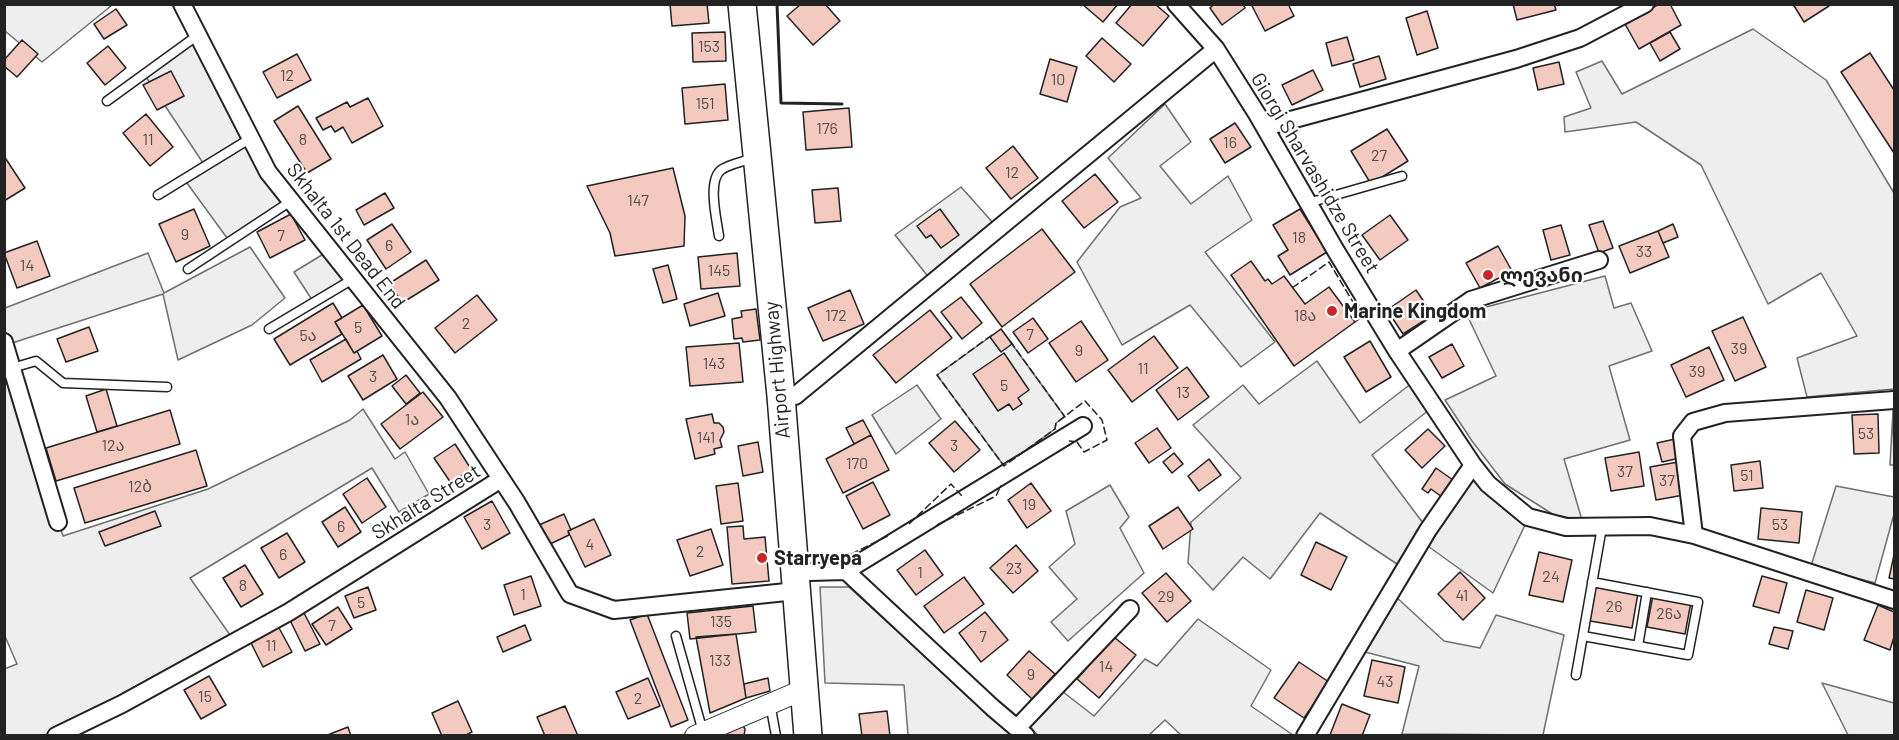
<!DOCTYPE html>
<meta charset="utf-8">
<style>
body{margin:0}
#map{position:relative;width:1899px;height:740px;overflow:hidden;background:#fff;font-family:Barlow,sans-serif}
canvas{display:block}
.frame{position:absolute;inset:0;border:6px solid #222;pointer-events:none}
</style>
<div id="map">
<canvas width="1899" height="740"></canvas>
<div class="frame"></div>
</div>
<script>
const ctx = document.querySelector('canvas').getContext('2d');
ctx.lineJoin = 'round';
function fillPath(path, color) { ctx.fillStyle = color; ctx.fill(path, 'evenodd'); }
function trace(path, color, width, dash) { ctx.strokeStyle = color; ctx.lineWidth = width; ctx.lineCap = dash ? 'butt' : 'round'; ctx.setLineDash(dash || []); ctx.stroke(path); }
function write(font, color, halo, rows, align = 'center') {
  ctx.font = font + ' Barlow,"Noto Sans Georgian",sans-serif'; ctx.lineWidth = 4.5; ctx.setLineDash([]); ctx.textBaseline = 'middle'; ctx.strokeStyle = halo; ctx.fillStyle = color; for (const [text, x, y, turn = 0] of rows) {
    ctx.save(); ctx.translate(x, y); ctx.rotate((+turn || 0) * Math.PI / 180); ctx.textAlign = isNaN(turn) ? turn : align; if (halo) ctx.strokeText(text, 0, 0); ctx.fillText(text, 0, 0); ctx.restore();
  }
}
const green = new Path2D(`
 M109 4 111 6 42 62 5 31 4 5Z
 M1753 29 1826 80 1894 193V389L1807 397 1797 358 1857 336 1821 273 1768 304 1701 165 1636 122 1565 132 1564 117 1591 108 1576 72 1602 61 1622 94Z
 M198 35 291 201 230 242 184 179 205 166 144 74Z
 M1165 104 1191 142 1160 166 1191 204 1228 176 1252 220 1205 252 1275 342 1241 367 1190 305 1122 345 1077 262 1120 207 1141 198 1108 158Z
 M961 187 995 225 930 279 895 235Z
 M250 247 285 298 252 325 178 360 163 294 6 345 63 536 208 489 350 420 363 409 395 459 405 452 429 494 399 512 372 468 190 578 235 642 56 735H5L4 669 17 664 4 634 5 308 148 253 164 293Z
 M330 250 353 279 314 303 294 272Z
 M1605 276 1614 308 1631 303 1652 351 1609 366 1630 440 1564 459 1582 520 1554 515 1505 484 1472 441 1445 400 1496 376 1467 315 1486 307Z
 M1001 329 1065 417 1056 423 1055 429 1004 466 937 375Z
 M1317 361 1360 423 1412 383 1429 410 1372 455 1426 527 1400 566 1320 513 1270 579 1243 557 1213 590 1188 563 1191 522 1241 478 1193 425 1243 385 1259 404Z
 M917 385 941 419 896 454 872 415Z
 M1893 410 1894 465H1890Z
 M1478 478 1525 525 1493 593 1425 544 1466 479Z
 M1110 485 1129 517 1120 528 1144 573 1068 641 1051 622 1077 599 1049 567 1075 544 1066 511Z
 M1836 486 1894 497V514L1875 583 1811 566Z
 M820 587H849L895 629 904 625 1026 735H908L904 685 825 683Z
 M1395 596 1444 641 1480 648 1496 615 1564 635 1543 735 1402 734 1419 666 1361 651Z
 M1198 619 1271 670 1251 706 1293 735H1181L1165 720 1149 735 1039 736 1026 724 1058 688 1094 716 1145 659 1157 666Z
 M1822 683 1894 703V735H1848Z`);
fillPath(green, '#eee');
trace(green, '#6f6f6f', 1.5);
const building = new Path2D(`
 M670 4H707L709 23 672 26Z
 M801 4H825L840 21 813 45 787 16Z
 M1082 4H1118L1103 22Z
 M1132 4H1155L1169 16 1143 46 1116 23Z
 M1214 4H1243L1245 8 1222 25 1210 8Z
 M1251 4H1288L1294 16 1265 31Z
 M1513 4H1554L1556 10 1517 20Z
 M1659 4H1670L1681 25 1639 49 1625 24Z
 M1793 4H1828L1829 6 1804 22Z
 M116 9 127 25 104 39 94 24Z
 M1427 11 1438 48 1417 55 1406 18Z
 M725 32 726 61 693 62 692 33Z
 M1670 32 1680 49 1660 61 1650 43Z
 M1347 37 1354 60 1332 66 1326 43Z
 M1102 38 1131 64 1114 82 1086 56Z
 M22 40 38 54 17 77 4 66V60Z
 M108 46 126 68 105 85 87 63Z
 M1870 53 1894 90V153L1841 72Z
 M297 54 311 80 277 98 263 72Z
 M1379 56 1386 79 1360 87 1353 64Z
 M1050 59 1077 67 1067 102 1040 94Z
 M1559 62 1564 84 1538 90 1533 68Z
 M1313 70 1323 90 1292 105 1282 85Z
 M171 71 184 96 157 110 143 85Z
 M725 84 728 120 685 124 682 88Z
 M368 98 383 126 352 143 343 127 335 132 331 126 323 130 316 118 347 102 350 107Z
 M298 106 331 159 307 173 274 121Z
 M849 108 852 147 806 150 803 112Z
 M146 114 173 147 150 166 123 133Z
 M1235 123 1251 147 1225 163 1210 139Z
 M1387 129 1408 161 1371 184 1351 151Z
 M1013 146 1038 178 1011 199 986 168Z
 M4 156 25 188 4 201Z
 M673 168 685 216 684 246 615 256 610 233 587 186Z
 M1095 174 1118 202 1084 228 1062 201Z
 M838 188 841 221 815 223 812 190Z
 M385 193 394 208 364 225 356 210Z
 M194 209 210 246 176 262 159 224Z
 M940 209 959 235 941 248 931 235 926 238 917 226Z
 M1300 209 1327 252 1290 275 1278 256 1288 250 1273 225Z
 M291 214 305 240 270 258 257 232Z
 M1390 215 1408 240 1380 260 1362 235Z
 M1603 221 1613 248 1599 253 1589 225Z
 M392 224 411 252 386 269 367 240Z
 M1673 224 1678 237 1663 243 1658 231Z
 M1561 225 1570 255 1551 260 1543 230Z
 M1042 229 1075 272 1002 327 970 284Z
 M1658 231 1669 257 1630 273 1619 246Z
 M37 241 50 276 17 288 4 253Z
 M1498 246 1512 271 1480 288 1466 263Z
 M737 253 740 286 701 289 698 257Z
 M426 260 439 280 402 303 390 283Z
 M1251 261 1265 281 1268 279 1272 284 1284 276 1305 304 1329 287 1355 322 1294 366 1231 275Z
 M668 265 677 299 663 303 653 269Z
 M850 290 864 324 823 341 808 308Z
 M1416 290 1433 315 1403 334 1387 310Z
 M718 293 725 316 690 326 684 304Z
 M477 295 497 320 455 353 435 328Z
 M961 297 982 323 962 339 941 312Z
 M333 303 342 318 335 322 342 334 290 365 274 339Z
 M363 305 382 336 354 353 335 322Z
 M756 309 760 340 743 342 742 338 734 339 732 319 742 317 741 311Z
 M930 310 952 338 896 383 873 355Z
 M1743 317 1766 367 1735 381 1712 331Z
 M1033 318 1048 339 1028 353 1013 332Z
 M1081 321 1108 360 1076 382 1049 343Z
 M89 327 98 351 66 362 57 339Z
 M1001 329 1012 344 1001 352 990 337Z
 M1154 336 1178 368 1132 402 1108 370Z
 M346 339 354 353 357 351 361 359 322 382 310 360Z
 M1370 341 1391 377 1366 392 1344 357Z
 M739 343 743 382 690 386 686 347Z
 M1452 344 1464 366 1442 378 1429 357Z
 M1709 347 1724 380 1686 397 1671 365Z
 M1004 353 1029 390 1018 398 1022 404 1013 410 1009 404 998 411 973 374Z
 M383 355 397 379 363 400 348 376Z
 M1187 367 1209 397 1178 420 1156 390Z
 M406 375 420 393 406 404 392 386Z
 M106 389 117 426 97 432 86 396Z
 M423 392 443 417 400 449 381 424Z
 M170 410 180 444 56 481 46 448Z
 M712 414 714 423H719L723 427 724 432 720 440 722 447 714 449 715 454 695 459 686 419Z
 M1878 414 1879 453 1854 454 1852 415Z
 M863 420 871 435 854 444 846 428Z
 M955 421 980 450 954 472 929 443Z
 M1157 428 1171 448 1149 463 1135 443Z
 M1428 429 1445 446 1422 468 1405 450Z
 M871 435 889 470 843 493 826 459Z
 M1675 439 1680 458 1662 462 1657 443Z
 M758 442 763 472 743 476 738 446Z
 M455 444 471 469 451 483 434 458Z
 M196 450 207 486 85 523 74 488Z
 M1639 452 1644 486 1611 491 1605 458Z
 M1174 453 1183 464 1172 473 1163 462Z
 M1209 459 1221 475 1199 491 1188 476Z
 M1760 461 1763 488 1734 491 1731 465Z
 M1678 462 1684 495 1656 500 1650 467Z
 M1436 468 1453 480 1442 497 1431 489 1428 493 1422 489Z
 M367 478 386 507 362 523 343 494Z
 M873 482 890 515 863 529 846 496Z
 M738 483 743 521 721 524 716 486Z
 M1031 483 1051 511 1027 528 1008 500Z
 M492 501 510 533 482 549 464 517Z
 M345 507 361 532 338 547 322 522Z
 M1178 507 1193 529 1163 549 1149 526Z
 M1761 508 1802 512 1799 543 1758 539Z
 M155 511 161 526 105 546 99 532Z
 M564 514 571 530 568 531 569 535 548 545 539 525Z
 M594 519 611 555 585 567 568 531Z
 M743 526 744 539 765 537 769 581 732 584 727 527Z
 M711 529 723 565 690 576 677 540Z
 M287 533 305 562 279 578 261 548Z
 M1316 542 1347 557 1331 590 1301 575Z
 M1016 545 1038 571 1013 593 990 568Z
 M925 550 943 575 916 595 897 570Z
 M1539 552 1572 560 1563 602 1529 595Z
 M1894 555V579L1889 578Z
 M245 565 263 594 241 607 223 578Z
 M1460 572 1485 598 1463 620 1438 594Z
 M1166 573 1191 601 1167 622 1142 593Z
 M531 576 541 606 514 615 504 585Z
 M1762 576 1787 583 1779 613 1753 606Z
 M964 577 984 604 944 633 924 606Z
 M1596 585 1638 593 1632 628 1590 621Z
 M368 587 376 610 354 618 345 596Z
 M1806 590 1833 598 1824 630 1797 622Z
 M1653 595 1691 602 1685 634 1647 627Z
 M1878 605 1894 612V637L1890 650 1864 640Z
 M753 606 756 632 690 639 687 613Z
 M338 607 352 629 326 645 312 624Z
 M302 609 320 644 305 651 288 616Z
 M985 612 1008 640 981 662 959 633Z
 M647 614 688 720 671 727 630 620Z
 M525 625 531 640 503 652 497 637Z
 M278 626 292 652 263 667 250 641Z
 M1774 627 1793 631 1788 649 1769 644Z
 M736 634 746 698 710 713 696 637Z
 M1114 637 1136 655 1099 698 1077 679Z
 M1029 651 1055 674 1032 699 1007 675Z
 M1372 660 1405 667 1398 703 1364 696Z
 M1299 662 1329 682 1304 718 1274 698Z
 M209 676 226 705 201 719 184 690Z
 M648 678 660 706 628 719 616 692Z
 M768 678 770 691 746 698 744 684Z
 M458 701 472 732 464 736H442L432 713Z
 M1342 704 1370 715 1362 736 1330 735Z
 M565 706 578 736H545L537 717Z
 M887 711 890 736H862L859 714Z
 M742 724 745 729 744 736H720Z
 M348 727 351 736H325Z`);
fillPath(building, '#f3c9c0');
trace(building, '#222', 1.5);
const service = new Path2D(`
 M107 101 198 35
 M158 195 251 138
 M1308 203 1402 176
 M719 236C717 221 707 181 721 170 729 164 743 162 753 158
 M188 269 291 201
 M269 329 353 279
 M12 368 36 361 63 383 167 387
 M676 636 703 732
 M1583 636 1688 655 1698 602 1592 582
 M1638 646 1647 592
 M1576 675 1602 527
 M770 703 776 736`);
const minor = new Path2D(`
 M182 4 268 172 448 398 517 503 570 594 614 610 796 591
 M1176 4 1216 49 1257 114 1336 251 1397 351 1473 465 1488 484 1528 517 1566 527 1650 526 1694 535 1894 600
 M1265 127 1516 59 1580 38 1645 4
 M4 342 58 522
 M1397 351 1471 300 1599 260
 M795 396 1216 49
 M1694 535 1682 436 1693 422 1725 413 1894 400
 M846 571 993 708 1026 736
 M810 572 846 571 1083 426
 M1017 728 1130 609
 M56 736 122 704 289 612 501 479
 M1305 736 1428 530 1473 465`);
const tertiary = new Path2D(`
 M695 736 805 689`);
const trunk = new Path2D(`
 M742 4 781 396 808 736`);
trace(service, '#222', 11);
trace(minor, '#222', 20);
trace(tertiary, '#222', 22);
trace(trunk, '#222', 30);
trace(service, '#fff', 8);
trace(minor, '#fff', 16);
trace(tertiary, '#fff', 20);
trace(trunk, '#fff', 27);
trace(new Path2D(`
 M1292 288 1329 262 1362 317 1355 322
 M992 335 937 375 1004 466 1055 429 1056 423 1085 401 1102 420 1107 440 1084 452 1077 442 1069 441
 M1010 341 1065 417
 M909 524 951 484 962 496
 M937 525 996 496 1001 485
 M841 559 888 536`), '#222', 1.5, [8, 3]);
trace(new Path2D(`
 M777 4 781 103 842 104`), '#222', 3);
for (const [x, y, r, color] of [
 [1488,275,6,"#c62828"],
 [1332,311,6,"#c62828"],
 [762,558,6,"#c62828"]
]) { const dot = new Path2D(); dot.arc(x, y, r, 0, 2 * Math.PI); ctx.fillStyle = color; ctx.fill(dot); trace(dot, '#fff', 2); }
write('16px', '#564c4a', null, [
 ["153",709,47],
 ["12",287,76],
 ["10",1058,80],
 ["151",705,104],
 ["176",827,129],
 ["11",148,140],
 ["8",303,140],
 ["16",1230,143],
 ["27",1379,156],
 ["12",1012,173],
 ["147",638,201],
 ["9",185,235],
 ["7",281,236],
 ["18",1299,238],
 ["6",389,246],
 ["33",1644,252],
 ["14",27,266],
 ["145",719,271],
 ["172",836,316],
 ["18ა",1305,316],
 ["2",466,324],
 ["5",358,328],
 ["7",1030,335],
 ["5ა",308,336],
 ["39",1739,349],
 ["9",1079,351],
 ["143",714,364],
 ["11",1143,369],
 ["39",1697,372],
 ["3",373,377],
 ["5",1004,386],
 ["13",1183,393],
 ["1ა",412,420],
 ["53",1866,434],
 ["141",706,438],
 ["12ა",113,446],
 ["3",954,446],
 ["170",857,464],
 ["37",1625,472],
 ["51",1747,476],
 ["37",1667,481],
 ["12ბ",140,487],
 ["19",1029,505],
 ["3",487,525],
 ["53",1780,525],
 ["6",341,527],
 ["4",590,545],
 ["2",700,552],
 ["6",283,555],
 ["23",1014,569],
 ["1",920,573],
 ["24",1551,577],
 ["8",243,586],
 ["1",523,595],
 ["41",1462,596],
 ["29",1166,597],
 ["5",361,603],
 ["26",1614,607],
 ["26ა",1669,614],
 ["135",721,622],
 ["7",332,626],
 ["7",983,637],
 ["11",271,646],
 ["133",720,661],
 ["14",1106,667],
 ["9",1031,675],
 ["43",1385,682],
 ["15",205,697],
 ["2",638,699]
]);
write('20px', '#222', '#fff', [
 ["Giorgi Sharvashidze Street",1315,173,59],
 ["Skhalta 1st Dead End",346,236,52],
 ["Airport Highway",777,370,-95],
 ["Skhalta Street",426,502,-32]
]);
write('bold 20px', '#222', '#fff', [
 ["ლევანი",1500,275],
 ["Marine Kingdom",1344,311],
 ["Starryepa",774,558]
], 'left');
</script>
